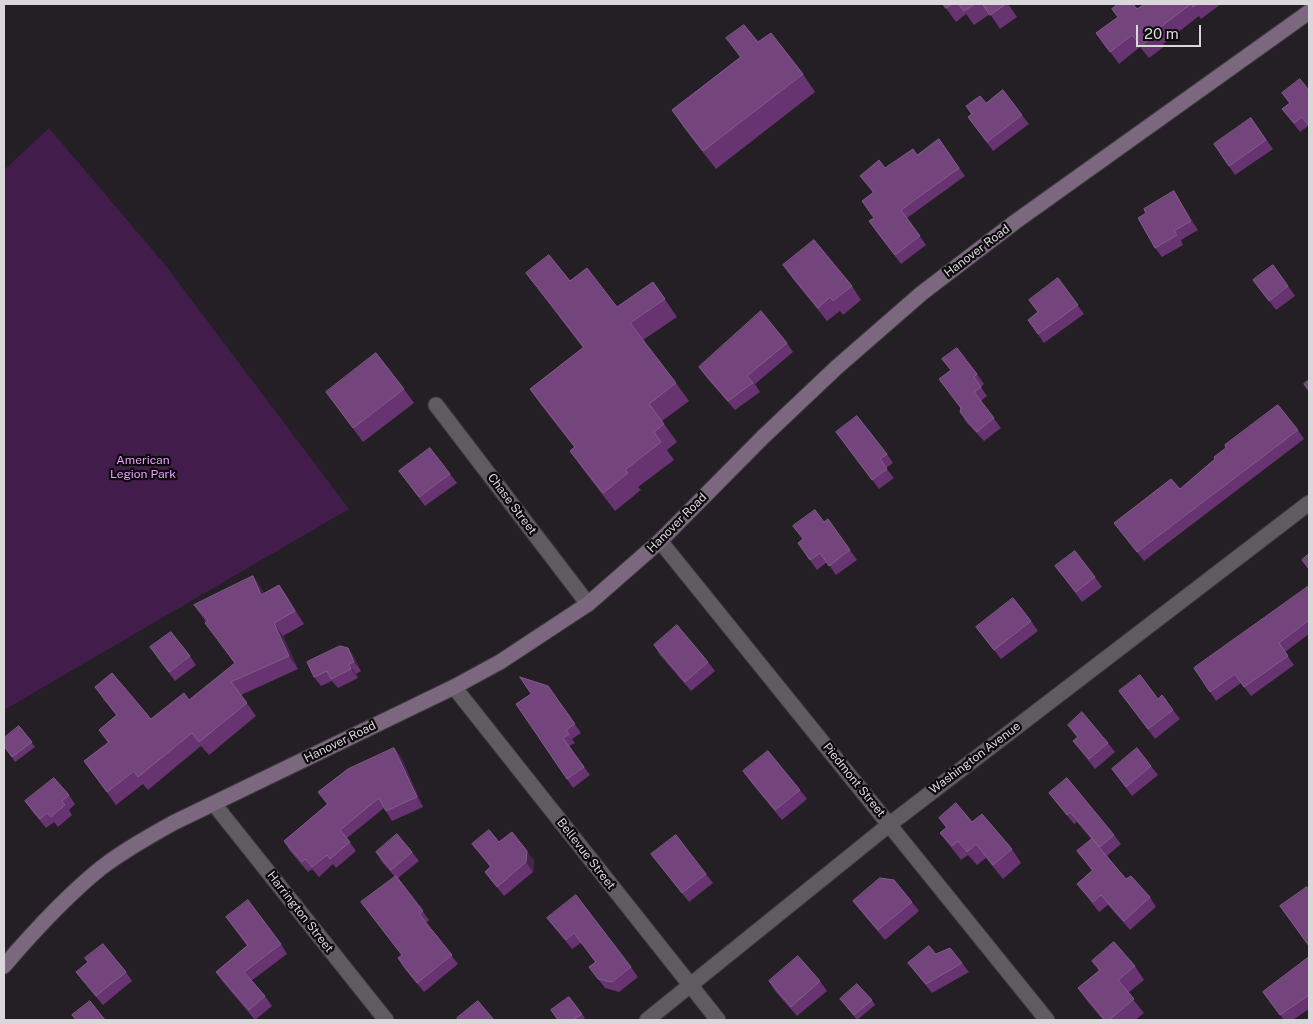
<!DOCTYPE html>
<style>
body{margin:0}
#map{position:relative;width:1313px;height:1024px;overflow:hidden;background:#241f25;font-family:"Public Sans",sans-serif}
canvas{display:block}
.frame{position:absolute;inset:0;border:5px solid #dad7db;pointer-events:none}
.scale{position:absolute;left:1136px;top:25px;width:65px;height:22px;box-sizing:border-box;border:2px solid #dad7db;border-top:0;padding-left:6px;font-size:15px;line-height:18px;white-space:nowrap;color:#dad7db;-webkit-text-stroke:4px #0c090c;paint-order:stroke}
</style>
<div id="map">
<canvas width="1313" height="1024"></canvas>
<div class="frame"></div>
<div class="scale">20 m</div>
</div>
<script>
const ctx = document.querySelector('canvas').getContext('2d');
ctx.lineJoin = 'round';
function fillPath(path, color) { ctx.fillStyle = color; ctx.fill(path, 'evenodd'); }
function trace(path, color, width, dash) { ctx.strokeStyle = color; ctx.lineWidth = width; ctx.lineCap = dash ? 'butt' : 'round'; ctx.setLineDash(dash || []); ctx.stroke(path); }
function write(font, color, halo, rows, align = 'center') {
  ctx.font = font + ' "Public Sans",sans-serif'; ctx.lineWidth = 4.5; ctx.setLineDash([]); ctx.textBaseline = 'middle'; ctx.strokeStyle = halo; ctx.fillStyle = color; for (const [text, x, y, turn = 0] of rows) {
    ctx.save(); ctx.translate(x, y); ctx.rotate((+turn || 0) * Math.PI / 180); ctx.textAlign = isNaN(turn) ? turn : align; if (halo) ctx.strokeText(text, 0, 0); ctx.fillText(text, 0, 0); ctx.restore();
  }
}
fillPath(new Path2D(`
 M49 128 166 266 349 509 4 710V170Z`), '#421c4a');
const street = new Path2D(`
 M436 405 588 604
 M660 541 1047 1020
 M454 687 718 1020
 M214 804 386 1020
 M647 1020 890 824 1309 503`);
const secondary = new Path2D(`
 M4 966C34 931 65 897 101 868 123 851 148 837 173 823L454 687 500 662 588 604 660 541 763 437 837 367 922 293 1015 222 1309 12`);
trace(street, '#3e3a3f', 17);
trace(secondary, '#3e3a3f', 17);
trace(street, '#605a61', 15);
trace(secondary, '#7b687f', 15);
fillPath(new Path2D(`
 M943 4H1008L1017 17 1000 29 990 14 974 25 966 14 956 22Z
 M1145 4H1221L1201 19 1199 16 1163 44 1165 46 1149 58 1140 47 1119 64 1096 33Z
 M726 38 758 42 803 74 815 92 716 169 684 128 672 110 740 57Z
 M1309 88V128L1308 126 1300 132 1282 109 1289 103 1282 93Z
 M986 103 1022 115 1029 124 993 151 968 117 971 114 966 106Z
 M1251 118 1273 149 1235 175 1214 144Z
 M939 139 965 176 907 218 926 245 901 264 875 230 874 218 862 201 873 193 860 176 885 168 917 155Z
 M1180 201 1198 230 1181 240 1183 245 1162 257 1155 248Z
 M783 265 852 286 861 300 843 315 840 311 827 321 793 279Z
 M526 273 570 281 617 307 653 282 677 317 643 340 676 383 689 401 662 421 677 442 667 450 674 460 638 487 641 490 615 511 582 468 570 451 574 447 542 406 530 389 583 348 539 290Z
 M1058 278 1084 314 1044 343 1028 320 1038 312Z
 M1253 280 1288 286 1295 296 1276 310Z
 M787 343 793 352 755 384 760 392 735 410 706 377 699 367Z
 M977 374 984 384 981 387 987 396 981 401 1001 428 984 441 966 422 960 412 961 409 939 379Z
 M404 389 414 403 363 442 326 392Z
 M1298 430 1304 439 1144 561 1114 523Z
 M836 432 887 454 893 463 886 468 894 478 879 489Z
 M430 448 457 483 425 506 399 471Z
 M828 519 857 560 836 575 827 562 817 570 798 543Z
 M1055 566 1095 577 1102 587 1082 602Z
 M253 576 262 590 264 594 279 585 288 598 304 624 283 636 298 669 241 695 256 716 209 755 201 746 148 790 143 784 116 805 84 761 108 743 99 730 116 715 104 700 95 687 151 719 189 700 235 664 206 622 194 605Z
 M1309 586V634L1285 652 1294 665 1251 696 1241 683 1216 701 1194 668Z
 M1031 621 1038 631 1001 659 976 627Z
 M654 645 708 662 715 671 691 691 660 655Z
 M348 648 354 657 361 671 356 674 358 678 338 688 332 681 321 686 314 677Z
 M190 656 196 665 175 681 157 657Z
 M548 686 581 733 572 739 575 743 569 746 590 775 573 788 516 704Z
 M1119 691 1158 699 1173 710 1180 719 1155 739Z
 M1068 725 1108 743 1115 752 1095 769 1080 750 1073 741 1077 737Z
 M19 726 35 747 15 762 4 746Z
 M394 748 401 757 423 807 392 821 384 808 347 838 356 851 336 868 333 864 319 877 312 869 308 872 290 851 284 841 327 804 318 792Z
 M1151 766 1158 775 1132 796 1112 769Z
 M743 771 800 790 807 799 782 820 750 781Z
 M1049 793 1114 835 1121 844 1107 856 1126 879 1150 897 1156 907 1130 930 1108 905 1099 912 1084 893 1077 884 1092 871 1077 851 1091 839 1077 822 1074 824 1056 802Z
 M69 795 75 804 69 810 72 815 58 827 54 822 46 828 32 811 25 801Z
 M939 818 972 822 1012 849 1021 863 1003 879 986 858 977 865 968 855 961 860 950 846 940 833 946 828Z
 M499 842 534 860 533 872 504 896 485 872 490 867 472 844Z
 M376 852H412L419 861 398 878 429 920 426 923 458 964 424 992 404 968 398 958 402 955 361 902 395 877 382 862Z
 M651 854 706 874 713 883 689 902Z
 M853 901 912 902 919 911 885 940 860 910Z
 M226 917 281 944 287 954 251 981 265 996 272 1006 255 1020 223 982 216 972 247 946Z
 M547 918 631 967 638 977 619 992 605 988 589 967 595 962 581 943 572 949 554 927Z
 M936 954 962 963 969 972 932 993 915 972 908 963Z
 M1309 957V1009L1293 1020H1284L1263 992Z
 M1092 961 1135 966 1144 980 1128 993 1144 1013 1135 1020H1103L1088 1002 1078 988 1099 971Z
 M88 962 126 972 132 981 103 1005 83 981 76 972Z
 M769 981H820L827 991 797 1016 775 991Z
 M569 997 585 1018 582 1020H558Z
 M840 999 872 1000 875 1005 857 1020Z`), '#673371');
fillPath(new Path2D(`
 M1174 191 1180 201 1198 230 1191 221Z
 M253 576 262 590 270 608 261 595Z
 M279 585 288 598 304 624 295 611Z
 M274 623 283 636 298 669 289 656Z
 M348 648 354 657 361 671 354 662Z
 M349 664 356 674 358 678 351 669Z
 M394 748 401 757 423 807 417 797Z
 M527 851 534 860 533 872 526 862Z`), '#47244e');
const building = new Path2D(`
 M943 4H952L946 8Z
 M959 4H975L964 11Z
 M983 4H1006L990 15Z
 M1118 4H1133L1137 9 1145 4H1197L1193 7 1191 4 1154 32 1156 35 1141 46 1132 35 1110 52 1096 33 1118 17 1112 9Z
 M744 25 758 42 771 33 803 74 703 151 672 110 741 57 726 38Z
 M1300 79 1308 89 1309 88V126L1302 117 1294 123 1282 109 1290 103 1282 93Z
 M1003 90 1022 115 987 142 968 117 972 114 966 106 980 96 986 103Z
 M1251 118 1266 140 1229 166 1214 144Z
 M939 139 959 168 901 210 920 236 895 255 869 221 874 218 862 201 874 192 860 176 879 160 885 168 913 149 917 155Z
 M1174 191 1191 221 1174 231 1177 235 1155 248 1138 218 1146 213 1144 209Z
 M814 240 852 286 833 301 830 297 818 308 783 265Z
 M549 255 570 281 587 268 617 307 653 282 665 299 630 323 676 383 649 404 664 424 654 432 661 442 625 470 628 473 603 493 570 451 575 447 530 389 584 347 526 273Z
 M1273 265 1288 286 1269 301 1253 280Z
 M1058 278 1078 305 1038 334 1028 320 1038 312 1029 300Z
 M761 311 787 343 747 376 753 383 728 401 699 367Z
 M957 348 977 374 974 377 981 387 974 392 994 418 977 432 960 412 961 408 939 379 951 370 942 359Z
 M376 353 404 389 353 428 326 392Z
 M1309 380V391L1304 384Z
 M1278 405 1298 430 1137 552 1114 523 1171 479 1180 489 1215 459 1214 457 1226 448 1225 445Z
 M857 416 887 454 880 459 887 469 872 480 836 432Z
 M430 448 450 474 419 497 399 471Z
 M815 510 824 522 828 519 850 550 829 566 820 553 810 560 798 543 803 539 793 526Z
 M1075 551 1095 577 1076 592 1055 566Z
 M1309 554V569L1302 560Z
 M253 576 261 595 279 585 295 611 274 623 289 656 231 682 247 703 199 742 192 733 138 777 134 771 107 792 84 761 109 742 99 730 117 715 95 687 112 673 151 719 184 693 189 700 235 663 205 623 208 620 194 605Z
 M1309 586V620L1279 643 1288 656 1244 687 1235 674 1210 692 1194 668Z
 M1013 598 1031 621 994 650 976 627Z
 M677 625 708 662 685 682 654 645Z
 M171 632 190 656 169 672 150 647Z
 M340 646 348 648 354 662 349 664 351 669 331 679 327 671 314 677 307 662Z
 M1140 675 1158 699 1162 695 1173 710 1148 729 1119 691Z
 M520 677 548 686 575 724 566 730 569 734 563 738 584 767 567 779 516 704 531 694Z
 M1082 712 1108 743 1089 759 1073 741 1078 737 1068 725Z
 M19 726 32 742 12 757 4 746V738Z
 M394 748 417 797 386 811 379 798 340 830 350 842 330 859 327 855 312 867 305 859 302 862 284 841 328 804 318 792 348 769Z
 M1137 748 1151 766 1126 787 1112 769Z
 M768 751 800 790 775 810 743 771Z
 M54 778 69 795 62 801 65 805 51 817 47 813 40 819 25 801Z
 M1067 778 1114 835 1100 847 1070 812 1067 815 1049 793Z
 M956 803 972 822 982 814 1012 849 993 865 976 844 967 852 958 841 952 846 940 833 947 827 939 818Z
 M489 830 499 842 512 832 527 851 526 862 497 887 485 872 491 866 472 844Z
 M397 834 412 852 391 870 376 852Z
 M676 835 706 874 682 893 651 854Z
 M1092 839 1126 879 1131 876 1150 897 1124 921 1101 895 1093 902 1077 884 1093 870 1077 851Z
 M396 876 423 911 419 914 452 955 417 983 398 958 402 955 361 902Z
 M880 878 894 880 912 902 878 930 853 901Z
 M1307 887 1309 890V946L1280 906Z
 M576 895 631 967 612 982 598 979 589 967 596 962 574 933 566 940 547 918Z
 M248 900 281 944 244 972 265 996 249 1010 216 972 248 945 226 917Z
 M1114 942 1135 966 1118 980 1134 999 1109 1020H1105L1078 988 1100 970 1092 961Z
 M103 944 126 972 96 996 76 972 88 962 85 958Z
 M929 946 936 954 950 948 962 963 926 984 908 963Z
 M798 956 820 981 791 1007 769 981Z
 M1309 957V995L1280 1015 1263 992Z
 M857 984 872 1000 854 1015 840 999Z
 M569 997 582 1014 573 1020H558L551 1010Z
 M90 1001 105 1020H76L72 1015Z
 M478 1001 494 1020H459L457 1018Z`);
fillPath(building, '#73457c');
trace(building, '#835c8b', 1);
write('12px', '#dad7db', '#0c090c', [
 ["Hanover Road",977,251,-37],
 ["Chase Street",512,504,53],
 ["Hanover Road",677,523,-45],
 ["Hanover Road",340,742,-26],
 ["Washington Avenue",975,758,-37],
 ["Piedmont Street",854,780,51],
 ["Bellevue Street",586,854,52],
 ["Harrington Street",300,912,52]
]);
write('12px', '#eb9efc', '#0c090c', [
 ["American",143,460],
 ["Legion Park",143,474]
]);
</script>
